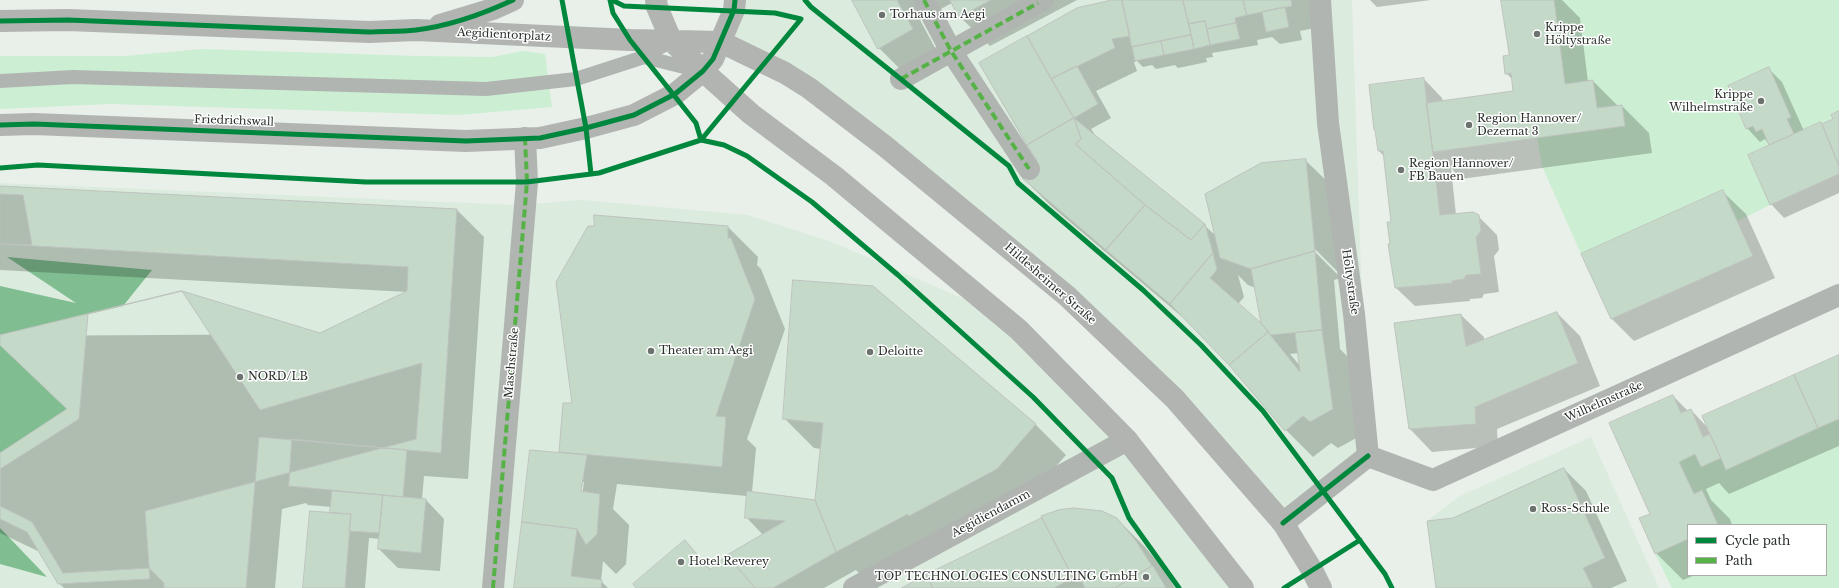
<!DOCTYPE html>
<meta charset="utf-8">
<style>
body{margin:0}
#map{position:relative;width:1839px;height:588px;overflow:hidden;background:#e8f0e9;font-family:"Libre Baskerville",serif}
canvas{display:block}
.legend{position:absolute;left:1687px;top:524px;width:140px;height:52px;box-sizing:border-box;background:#fff;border:1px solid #aaacaa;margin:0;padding:5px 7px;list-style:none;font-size:12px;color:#2a302b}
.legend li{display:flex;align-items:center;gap:8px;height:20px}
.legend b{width:20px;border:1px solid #aaacaa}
</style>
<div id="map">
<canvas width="1839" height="588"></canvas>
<ul class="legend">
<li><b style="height:5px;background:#00873e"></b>Cycle path</li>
<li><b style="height:5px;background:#56b246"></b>Path</li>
</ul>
</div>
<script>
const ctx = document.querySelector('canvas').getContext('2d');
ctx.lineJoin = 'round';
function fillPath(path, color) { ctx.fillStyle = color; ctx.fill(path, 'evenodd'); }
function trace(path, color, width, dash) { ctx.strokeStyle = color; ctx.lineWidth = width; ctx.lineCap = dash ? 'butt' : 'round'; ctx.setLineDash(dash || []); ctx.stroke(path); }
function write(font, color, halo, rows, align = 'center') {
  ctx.font = font + ' "Libre Baskerville",serif'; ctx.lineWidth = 3; ctx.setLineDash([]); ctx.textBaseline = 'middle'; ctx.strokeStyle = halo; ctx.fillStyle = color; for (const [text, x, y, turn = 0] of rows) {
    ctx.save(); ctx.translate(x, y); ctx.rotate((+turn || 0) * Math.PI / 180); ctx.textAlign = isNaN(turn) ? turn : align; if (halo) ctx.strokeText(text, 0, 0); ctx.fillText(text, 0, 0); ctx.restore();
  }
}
fillPath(new Path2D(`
 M735 0H1352L1367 456 1284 521 1176 398 884 145 724 40Z
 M0 183 517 205 582 200 748 215 832 242 994 312 1019 330 1243 588H0Z
 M1591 437 1659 588H1436L1427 521 1458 497Z`), '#dbebdd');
fillPath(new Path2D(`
 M1554 0H1839V111L1831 115 1833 119 1822 124 1821 122 1794 134 1787 119 1791 117 1769 68 1728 86 1746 129 1753 126 1756 132 1762 129 1769 145 1748 155 1770 205 1738 221 1723 190 1581 254 1542 166 1537 137 1625 125 1622 105 1597 108 1593 80 1565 84Z
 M201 49 418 56 492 57 523 51 545 54 552 107 458 115 111 104 0 109V56H125Z
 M1839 419V588H1672L1655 554 1688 539V575H1826V525H1718L1702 491 1694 494 1679 462 1695 454 1701 467 1721 458 1726 470Z`), '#ccefd3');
fillPath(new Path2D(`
 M7 257 152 270 123 306 0 335V286L76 303Z
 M0 345 67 409 0 453Z
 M0 528 47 577 0 564Z`), '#80be91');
fillPath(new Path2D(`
 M853 0H1077L990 46 960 17 952 3 920 20 940 57 906 75 879 48Z
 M1118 0H1312L1314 28 1300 31 1302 40 1280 44 1272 37 1257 40 1258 45 1212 53 1213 57 1206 58 1207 62 1178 68 1175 65 1156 69 1152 65 1143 67 1137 61 1134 62 1137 71 1096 91 1111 118 1091 129 1096 136 1204 225 1216 236 1305 160 1333 187 1342 276 1314 248V251L1341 278 1334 280 1340 349 1349 358 1360 436 1338 448 1331 443 1313 457 1286 430 1230 364 1193 326 1050 205 1023 178 1039 160 1028 145ZM1238 275 1248 285 1256 288 1264 327 1238 304 1244 297ZM1299 353 1301 367 1290 354Z
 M1370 0H1431L1377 7Z
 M1502 0H1562L1580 18 1588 82 1593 81 1618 106H1622L1649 133 1652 153 1461 179 1451 168 1456 215 1478 216 1497 235 1499 250 1494 256 1499 292 1484 294 1482 298 1470 299V301L1415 306 1396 288 1391 244 1392 223 1384 156 1379 151 1424 79 1442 98 1443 102 1515 92 1513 80 1506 73 1510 56Z
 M1769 69 1782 82 1804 131 1821 123 1823 125 1834 120 1839 112V193L1784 218 1771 204 1770 146 1765 139 1760 142 1747 128Z
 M0 187 457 210 484 237 468 479 424 476 422 500H426L444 519 440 571 398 568 379 549 380 539 369 538 365 588H368H304L333 514 332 507 308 505 306 503 282 509 275 588H64L59 583 40 552 0 533V455L68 410 0 344V336L321 334 408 292 0 270Z
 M1723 192 1746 214 1775 278 1634 341 1611 318Z
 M728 227 758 257 757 265 761 269 785 329 747 439 756 448 752 492 816 501 821 449 814 448 784 418 872 287 1036 425 1066 455 1027 499 867 581 856 570 824 588H637L685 541 711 570 763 535 746 517 747 496 617 484 613 509 629 525 626 564 616 574 603 561 601 581 608 588H515L560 454 564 404H573ZM582 482H584L582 496H580Z
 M1557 313 1580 336 1600 386 1497 429 1498 446 1432 452 1410 429 1461 315 1484 337V341Z
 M1839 356V446L1729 494 1719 483 1706 489 1711 500 1730 519 1732 525H1688V575H1695L1683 580 1656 553 1651 514 1673 396 1688 411 1691 410 1708 428Z
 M1564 469 1586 491 1627 581 1611 588H1437L1453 519Z
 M1043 518 1117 519 1145 547 1164 570 1175 588H905Z`), '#0003');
const building = new Path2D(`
 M852 0H897L913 29 878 49Z
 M950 0H991L959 17Z
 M1112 0H1122L1130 36 1112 39 1115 48 1051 79 1027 36 1077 8Z
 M1122 0H1183L1191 35 1132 47Z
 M1183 0H1243L1247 15 1235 18 1236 23 1207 29 1205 21 1189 24Z
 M1243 0H1291L1292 6 1247 15Z
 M1501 0H1554L1565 84 1593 80 1597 108 1622 105 1625 126 1433 152 1426 103 1513 91 1511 73 1505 74 1503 56 1509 55Z
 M1285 7 1289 27 1266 32 1262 12Z
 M1205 21 1210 45 1194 49 1189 24Z
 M1236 23 1240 39 1210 45 1207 29Z
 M1191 35 1194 49 1164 55 1161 41Z
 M1027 36 1074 118 1027 145 979 63Z
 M1161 41 1164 55 1135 61 1132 47Z
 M1077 66 1098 104 1074 118 1051 79Z
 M1769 67 1791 117 1787 119 1794 134 1769 145 1762 129 1756 132 1753 126 1746 129 1728 86Z
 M1424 78 1440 215 1473 212 1479 215 1481 231 1476 237 1481 274 1466 275 1464 279 1452 281V283L1395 288 1388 244H1390L1387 222H1391L1383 151H1378L1375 130H1374L1369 85Z
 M1839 111V166L1822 124 1833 119 1831 115Z
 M1074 118 1081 139 1075 144 1145 205 1106 250 1022 178 1037 160 1027 145Z
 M1074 118 1205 224 1191 240 1145 205 1075 144 1081 139Z
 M1821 122 1839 166V174L1770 205 1748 155Z
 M1306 159 1315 251 1251 269 1220 258 1205 194 1261 163Z
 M0 186 457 209 441 453 259 437 246 588H164V583L149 568 63 573 32 522 0 506V453L67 409 0 345V335L182 291 320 333 407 291 408 267 0 244Z
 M1723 190 1753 256 1611 319 1581 254Z
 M0 194 23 195 32 245 0 244Z
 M1145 205 1191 240 1205 224 1213 253 1170 304 1106 250Z
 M594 215 728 226V238H731L755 299 716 416 726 417 722 467 559 452 563 403H572L556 282 588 226H594Z
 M1315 251 1322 330 1271 335 1261 323 1251 269Z
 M1213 253 1217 270 1210 278 1261 323 1268 332 1229 365 1170 304Z
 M793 280 873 286 1036 424 997 469 909 516 908 514 836 552 815 500 823 423 783 419Z
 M182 291 260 410 422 363 416 439 145 511 150 579 58 584 27 532 0 519V469L79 419 88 314Z
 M1557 312 1578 363 1475 407 1476 424 1409 429 1394 323 1461 314 1466 346Z
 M1322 330 1333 409 1310 422 1303 416 1285 431 1229 365 1268 332 1300 372 1295 333Z
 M1839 355V419L1818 428 1794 375Z
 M1794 375 1818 428 1726 470 1702 416Z
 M1673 395 1681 413 1691 409 1703 437 1710 434 1721 458 1701 467 1695 454 1679 462 1694 494 1702 490 1718 525H1688V539L1655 554 1639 518 1650 514 1609 423Z
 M292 439 407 450 403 497 289 486Z
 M530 450 587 455 581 491 600 494 597 534 586 545 577 529 522 522Z
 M1564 468 1605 558 1583 568 1593 588H1436L1427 521 1453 518Z
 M332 491 383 495 379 533 349 531 351 514 330 513Z
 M747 491 815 500 836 552 773 588H755L727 555 785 521 745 518Z
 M383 495 426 499 421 553 378 549Z
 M1074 508 1102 511 1117 518 1136 541 1152 566 1115 588H1085L1077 572 1071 574 1041 516 1058 510Z
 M310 511 351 514 345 588H303Z
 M1042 518 1073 578 1054 588H933L926 575Z
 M522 522 577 529 571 576 602 580 601 588H514Z
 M685 540 710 570 727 555 755 588H636L633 584Z
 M1152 566H1153L1166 588H1115Z
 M926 575 933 588H902Z`);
fillPath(building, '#c5d9c9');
trace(building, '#bec3be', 1);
trace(new Path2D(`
 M644 57 700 71
 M0 81 73 77 486 89 576 79 644 57 669 42`), '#b1b5b2', 14);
trace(new Path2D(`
 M924 0 951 51 1029 169
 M1320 0 1328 123 1354 314 1368 456
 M901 79 1043 0
 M1368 456 1433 480 1839 295
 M1283 523 1368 456
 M493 588 527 182 525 138
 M854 588 1127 440`), '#b1b5b2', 22);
trace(new Path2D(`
 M656 0 657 7 671 40 703 71 751 114 834 176 1019 330 1127 440 1243 588
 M0 21 68 20 369 32 416 30 630 40 721 42 785 73 809 88 886 147 1067 296 1175 399 1283 523 1312 570 1321 588
 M440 25 493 9 513 0
 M0 125 34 124 466 141 540 138 586 128 634 115 675 94 703 71 713 59 734 10 735 0`), '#b1b4b1', 22);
trace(new Path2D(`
 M924 0 951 51 1029 169
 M901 79 1038 3
 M493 588 527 182 525 138`), '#56b246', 4, [8, 4]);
trace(new Path2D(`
 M562 0 586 128 591 174
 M610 0 613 13 630 40 696 123 701 140
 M612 0 624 6 775 13 801 19 701 140
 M805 0 811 7 1009 166 1018 183 1143 290 1201 345 1263 411 1385 574 1392 588
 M0 21 68 20 369 32C384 31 400 32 416 30 449 26 483 14 513 0
 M0 125 34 124 466 141 540 138 586 128 634 115 675 94 703 71 713 59 734 10 735 0
 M0 168 38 165 366 182H527L599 173 701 140 724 145 747 156 812 202 898 275 1033 397 1112 478 1129 518 1179 588
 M1283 523 1368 456
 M1284 588 1360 540`), '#00873e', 5);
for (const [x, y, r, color] of [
 [882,15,4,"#6c736e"],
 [1537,34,4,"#6c736e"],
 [1761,101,4,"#6c736e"],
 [1469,125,4,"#6c736e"],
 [1401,170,4,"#6c736e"],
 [651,351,4,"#6c736e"],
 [870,352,4,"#6c736e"],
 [240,377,4,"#6c736e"],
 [1533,509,4,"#6c736e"],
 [681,562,4,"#6c736e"],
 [1146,577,4,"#6c736e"]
]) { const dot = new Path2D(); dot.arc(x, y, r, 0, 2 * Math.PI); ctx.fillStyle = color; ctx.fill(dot); trace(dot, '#fff', 1.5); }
write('11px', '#2a302b', '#fff', [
 ["Torhaus am Aegi",890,15],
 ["Krippe",1545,28],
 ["Höltystraße",1545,41],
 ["Krippe",1753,95,"right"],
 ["Wilhelmstraße",1753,108,"right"],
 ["Region Hannover/",1477,119],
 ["Dezernat 3",1477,132],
 ["Region Hannover/",1409,164],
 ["FB Bauen",1409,177],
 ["Theater am Aegi",659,351],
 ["Deloitte",878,352],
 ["NORD/LB",248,377],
 ["Ross-Schule",1541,509],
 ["Hotel Reverey",689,562],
 ["TOP TECHNOLOGIES CONSULTING GmbH",1138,577,"right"]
], 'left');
write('11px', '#2a302b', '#fff', [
 ["Aegidientorplatz",504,35,3],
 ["Friedrichswall",234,121,2],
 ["Höltystraße",1350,282,82],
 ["Hildesheimer Straße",1050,284,41],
 ["Maschstraße",512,363,-85],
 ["Wilhelmstraße",1604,402,-24],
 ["Aegidiendamm",991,514,-28]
]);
</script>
